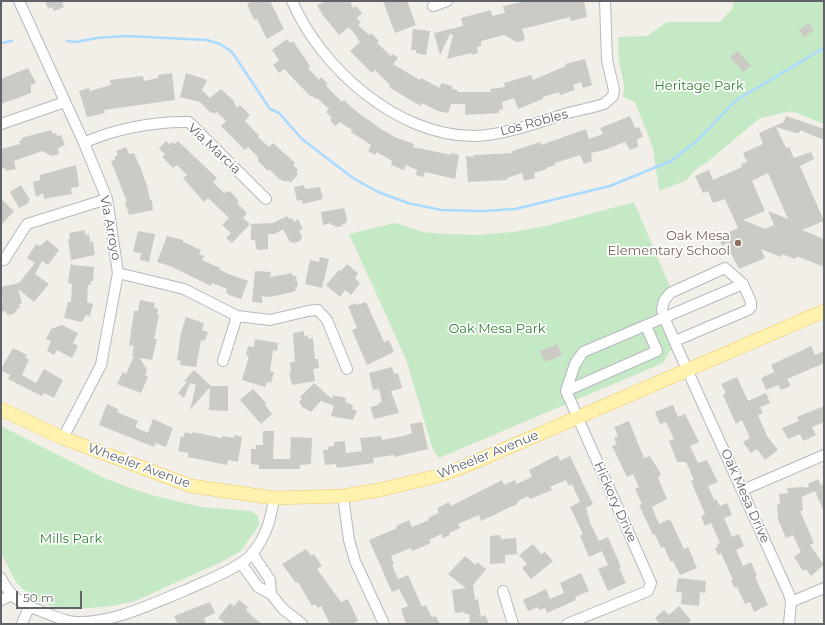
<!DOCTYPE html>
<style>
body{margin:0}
#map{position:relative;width:825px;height:625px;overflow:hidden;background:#f1efe8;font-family:Montserrat,sans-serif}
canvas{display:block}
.frame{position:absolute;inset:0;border:2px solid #5f6368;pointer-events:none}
.scale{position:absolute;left:16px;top:591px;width:66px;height:18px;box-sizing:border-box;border:2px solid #5f6368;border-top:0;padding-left:5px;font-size:12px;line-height:14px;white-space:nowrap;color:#5f6368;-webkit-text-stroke:3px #fff;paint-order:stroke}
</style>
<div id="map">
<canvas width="825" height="625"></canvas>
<div class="frame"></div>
<div class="scale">50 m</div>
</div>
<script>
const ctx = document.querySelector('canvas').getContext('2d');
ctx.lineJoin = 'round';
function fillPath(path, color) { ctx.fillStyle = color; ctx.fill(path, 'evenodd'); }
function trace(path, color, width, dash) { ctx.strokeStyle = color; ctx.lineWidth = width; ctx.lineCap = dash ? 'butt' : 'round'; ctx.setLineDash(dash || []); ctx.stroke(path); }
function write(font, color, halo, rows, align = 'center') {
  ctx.font = font + ' Montserrat,sans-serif'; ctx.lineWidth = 3.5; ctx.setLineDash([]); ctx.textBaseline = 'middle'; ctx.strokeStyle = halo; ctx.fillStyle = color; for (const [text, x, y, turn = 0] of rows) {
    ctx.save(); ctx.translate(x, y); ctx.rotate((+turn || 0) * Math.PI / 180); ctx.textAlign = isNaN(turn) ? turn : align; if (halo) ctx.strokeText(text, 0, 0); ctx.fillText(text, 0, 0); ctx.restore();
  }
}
fillPath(new Path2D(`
 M733 1H824V124L792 111 760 118 707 162 695 170 687 180 659 191 653 148 635 102 623 97 624 85 619 61 618 37 647 36 667 22H720L733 8Z
 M634 202 671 289C643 303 664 329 673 350L669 352 663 363 439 458 433 450 406 359 349 234 395 223 423 232 445 234 479 235 513 232 546 226Z
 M1 426 106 479 151 495 201 507 251 511 258 516 259 525 241 551 219 563 135 601 112 606 78 609 51 606 33 599 16 582 1 553Z`), '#c5e8c5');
trace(new Path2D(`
 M67 41 76 42 97 38 125 36 207 40 220 44 232 52 270 109 279 113 302 139 353 178 378 192 408 203 441 210 483 211 515 209 610 186 671 161 698 140 735 101 824 48
 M1 43 12 41`), '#aadaff', 2.5);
fillPath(new Path2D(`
 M45 1H66L62 3 64 7 54 11 52 7 48 9Z
 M253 1H270L284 29 267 39 257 19 254 20 247 4Z
 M326 1H350L353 8 356 6 362 13 357 18 361 23 358 25 369 35 371 33 379 41 377 43 391 56 393 54 398 58 393 64 420 80 421 78 440 88 441 83 452 86V89L458 90 457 92H491L490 89 505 87 504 83 531 75 533 80 566 66 565 64 585 59 592 85 583 88 581 82 573 85 575 90 560 95 559 92 543 97V99L518 109 514 98 502 102 503 109 499 110V113L465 115V104H451L448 113 438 111 422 103 421 106 412 101 389 87 390 85 375 70 372 73 350 51 360 42 357 39 358 38 349 27 339 35 322 14 317 5Z
 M383 1H407L416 25 395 33Z
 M527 1H584L587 17 571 21 570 17 522 29 525 38 523 41 517 42 504 35 481 41V46L477 47 478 53 472 55 471 53 447 59 453 35 450 34 440 55 434 33 463 26 461 18 491 10 492 16 505 13 503 6Z
 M809 23 814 30 804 37 799 30Z
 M413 29 430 31 426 55 416 53V50H411Z
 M287 39 290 43 293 41 310 66 308 68 319 80 321 77 328 84 326 85 331 91 342 102 344 100 357 112 381 129 397 138 414 144 413 147 451 155V153L459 155 455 179 425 172 423 177 416 175 417 170 406 165 404 170 391 165 392 161 377 152 375 155 368 151 371 145 351 132 352 130 340 122 335 126 330 120 332 118 326 112 329 109 317 98 316 99 312 96 311 97 284 69 279 73 273 65 279 60 272 50Z
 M738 51 751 66 743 72 730 57Z
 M28 68 36 83 31 85V93L1 104V79Z
 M172 73 175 100 104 110 105 113 87 117 79 91 89 88 90 91 111 85 110 80 143 76 144 81 158 78V75Z
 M186 73 207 80 202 90 210 98 221 89 233 100 237 108 240 105 250 115 245 121 259 136 258 137 269 147 273 143 295 163 293 165 298 170 296 172 298 175 290 183 288 180 286 182 279 179 269 169 268 171 258 161V157L248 147 245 150 221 126 226 121 217 112 214 114 213 112 211 113 200 102 180 97Z
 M630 116 635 128 639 127 643 137 637 139 638 147 630 150 625 142 604 150 591 153 592 161 584 164 580 155 555 163V165L546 168 547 169 534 173 535 178 524 181 522 173 507 178V180L468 182 466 156 474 157 473 155 513 153 512 151 540 142 541 145 586 129 589 139 603 134 600 128Z
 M786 116 824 129V140L800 130 799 133H796L776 127 786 148 789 147 794 158 811 152 814 159 800 166 824 221 802 230 824 239V267L799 257H796L795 259 782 254 781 257 761 249 765 258 739 269 726 244 722 246 718 237 738 228 725 199 713 203 708 191 703 193 695 176 709 170 713 180 742 167 741 164 747 162 743 153 763 144 759 133 784 122ZM768 173 788 219 768 211 774 225 765 229 743 220 765 211 752 181Z
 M51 130 53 134 56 133 57 136 61 135 65 145 58 148 59 154 52 156 42 151 14 161 16 169 6 171 5 168 1 169V149L20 144 19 141 22 140 21 138Z
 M166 141 170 145 172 142 175 144 178 141 217 178 213 182 224 193 230 191 239 201 237 203 247 213 243 218 250 224 232 243 226 238 231 233 222 225 229 218 208 198 204 202 183 178 187 175 177 165 173 168 162 157 165 154 159 149Z
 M126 147 129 154 134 153 141 169 147 186 150 200 152 201 153 210 129 215 125 202H127L111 161 115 160V156L118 155 116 151Z
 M76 165 79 184 78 187 71 188 72 194 44 199 43 193 36 197 33 182 40 180V175Z
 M21 185 30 200 28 201 29 203 19 208 10 192Z
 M304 185 305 189 320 187 323 199 303 204 302 200 297 201 294 187Z
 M1 199 14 211 1 225Z
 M344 208 347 218 346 223 342 224 343 226 335 227V225H331V223L323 225 321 212Z
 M287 216 289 219 292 218 294 222 298 219 303 229 299 231 302 237 301 240 295 243 290 242 283 229 275 234H268V249L258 250 256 248 255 240H251V224L273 223Z
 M85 230V235L89 234 90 242 93 241 95 255 71 260 68 239H70L69 233Z
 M138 231 155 234 149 262 140 260 141 253 133 252Z
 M167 236 183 240V242L201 250 199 254 204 256 202 260 220 268 219 269 226 273 248 281 241 299 229 295 226 292 227 289 212 283 211 286 170 266 157 262Z
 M47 240 59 250 48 265 42 261 35 274 49 284 34 302 18 289 22 303 19 304 20 308 17 309 14 314 7 315 6 311 1 312V302L3 301 1 287 19 283 35 263 27 258 36 244 40 246Z
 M320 257 329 259 322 288 305 284 310 260 319 262Z
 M71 263 73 265 94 267 93 281H91V285H88L87 302 93 304 90 316 86 315 82 322 64 318 68 302H71L72 284 68 283Z
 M347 264 358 273 355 278 360 283 351 295 345 290 340 297 326 285 339 270 341 271Z
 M255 271 271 272 270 277 292 273 293 276H296L298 287H295L296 290 293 292 270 297 262 296V303L252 302Z
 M140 300 155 303 154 308 158 309 157 315H159L154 339H157L152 360 140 358 147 370 145 375 148 377 141 393 117 384 123 372 126 374 134 356H132L134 346 129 345 134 311H138Z
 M366 302 384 342 389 340 394 352 367 365 352 330 357 328 348 306 356 303 357 305Z
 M186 317 204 323 202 330 208 332 205 341 201 340 196 367 180 365 181 361 177 360 181 333Z
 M62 325 78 333 73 343 78 346 72 358 57 350 54 355 47 351 51 341 46 339 51 329Z
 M304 331V336L308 335V339L313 338 315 359H318L319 368 313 369 315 381 292 385 289 373H291L290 362H295L293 333Z
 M255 339 278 343 277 351 273 350 270 371 274 372 271 383 267 382 265 387 242 380 249 356 246 355 248 346 254 347Z
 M557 344 562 355 545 362 540 351Z
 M811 346 815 355 824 351V363L787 379 791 386 781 390 778 385 766 390 761 378 774 372 771 365Z
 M13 348 27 355 25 357 29 360 22 375 36 383 44 369 63 380 54 398 44 393 42 396 8 379 10 375 2 371V367Z
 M392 367 394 374 398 373 402 388 391 391 399 413 374 419 370 407 379 405 378 403 382 402 379 389 373 390 369 373Z
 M194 370 211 386H228V411L209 410 210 387 190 410 196 385 190 383 184 398 178 393 187 382 184 381Z
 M737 377 748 401 766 393 770 403 760 407 763 413 758 415 767 436 778 450 765 460 757 449 751 453 743 442 750 438 742 420 736 424 723 395 726 393 721 384Z
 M314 383 332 399 333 395 346 398 345 402 353 405 352 409 357 411 353 420 331 416 334 406 321 401 311 412 302 407 299 402 302 399 300 397Z
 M253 389 266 403 265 405 272 414 261 424 240 400Z
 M107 404 118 409 117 412 138 421 135 427 148 433 153 419 173 428 166 447 156 443 154 447 99 425Z
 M673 405 678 417 685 414 699 442 690 446 698 463 707 460 718 482 708 486 714 500 716 499 720 506 727 503 732 515 724 518 732 537 739 534 744 546 736 550 743 566 751 562 757 576 755 577 768 605 754 612 750 602 745 604 737 587 734 588 731 581 733 580 721 553 718 555 715 548 718 547 717 544 720 543 711 523 705 526 701 516 705 514 691 481 694 480 686 462H677L669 441 674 439 666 422 660 424 655 412Z
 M824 406V422L812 427 816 435 803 441 800 434 788 439 782 428 799 421 797 417Z
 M629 421 644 458 650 456 661 474 658 478 667 499 652 507 659 524 670 519 684 549 688 547 697 568 680 575 673 561 671 562 664 547 661 548 655 534 653 535 639 505 642 504 635 489 639 487 633 474 627 477 612 446 617 444 614 438 618 436 614 427Z
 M422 422 428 449 394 457V455L373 458 374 463 337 468 336 464 325 465 323 450H328V447L334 446V442L345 441 346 453 362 451 360 438 381 436 382 440 403 436 412 433 410 424Z
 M263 431H274L273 459H290L291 437 312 438 311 464 300 465V469H259V465L251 464V449H256V445H263Z
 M185 432 192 434 193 432 221 438 223 436 234 438V435L242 437 238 462 228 460 227 465 188 457V453L178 451 181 436 184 437Z
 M558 455 560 461 570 456 593 504 586 508 591 525 599 541 608 537 621 567 619 568 626 583 608 591 598 569 608 565 602 551 589 557 580 536 583 534 570 507 580 502 572 484 569 486 566 480 550 487 552 490 530 499 528 496 518 501 517 504 481 521 479 515 458 524 460 528 449 533 450 535 443 538 441 534 429 540 431 543 412 551 411 548 391 556 394 564 392 565 398 579 408 575 422 607 426 605 431 616 433 617 436 616 440 624H406L401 609 408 606 399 589 392 592 369 540 397 528 396 526 409 520 412 527 429 520 428 518 439 513 437 508 449 502 451 506 502 480 504 485 515 480 516 484 532 477 529 470Z
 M818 479 821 485 824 484V512L815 491 802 497 803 511H800L814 543 810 545 824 565 811 576 806 569 803 571 794 557 801 552 793 535 786 538 778 519 777 504H780L779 494 788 493 787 488 804 487 805 488 809 487 808 484Z
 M500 535 501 539 516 538 517 554 505 555V563L490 564V536Z
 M533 544 541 554 545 552 553 561 531 579 522 568 527 564 519 555Z
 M306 549 311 556 314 554 322 566 317 569 341 602 348 599 358 621 351 624H330L321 606 318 608 315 604 312 606 298 582 296 583 282 564Z
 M465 556 476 565 477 562 486 569 473 585 475 600 478 599 481 617 485 615 489 624H466L470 622 469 614H465L464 612 455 613 452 590 466 588 448 574Z
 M581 573 589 591 575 597 576 600 547 613 545 608 539 610 538 607 528 611 523 600 546 589 550 599 564 593 560 583Z
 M678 578 706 581 705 593 700 592 699 606 681 604 682 592H676Z
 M239 600 248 607 246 610 251 615 262 624H226L218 618 230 603 234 606Z
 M210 602 215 613 204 618 206 624H178L174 616Z
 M679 606 691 620 687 624H660L655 618 664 610 669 615Z`), '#cccac5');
const minor = new Path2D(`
 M19 1 84 143 107 199 118 273 101 365 63 438
 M292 1C321 68 397 136 474 136 505 135 536 123 565 114 578 110 591 108 604 104L613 96 614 90 607 60 605 1
 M433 6 447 1
 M1 124 65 102
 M84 143C113 129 156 121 189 122L266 199
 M1 259 4 260 27 224 107 199
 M118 273 184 289 237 316 270 320 308 311 318 310 327 320 347 369
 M743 284 725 268 670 293 664 301 662 309 664 317 680 354 789 594 791 602 789 624
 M223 361 237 316
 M566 391 657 351 646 326
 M743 490 824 455
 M343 496 349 540 355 561 384 624
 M252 553 270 580 271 594
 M241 563 258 587 271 594 283 609 302 624
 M1 578C10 597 21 604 41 611 51 615 65 622 76 622 114 623 151 604 186 590 205 581 238 569 252 554 266 537 271 519 274 498
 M503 591 513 624
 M1 600 13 595
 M791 602 824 588
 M22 624 29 607
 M567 624 648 591 651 583 566 391 575 364 583 352 743 284 751 302V307L748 310 675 341`);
const major = new Path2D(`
 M1 409 63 438 191 486 274 498 343 496 379 490 438 476 463 467 824 311`);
trace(minor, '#b5b8bc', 12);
trace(major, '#f2c960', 14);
trace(minor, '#fff', 10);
trace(major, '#fff2af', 13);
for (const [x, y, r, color] of [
 [738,243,4,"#8d6e63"]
]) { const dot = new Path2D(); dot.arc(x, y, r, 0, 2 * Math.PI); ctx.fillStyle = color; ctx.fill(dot); trace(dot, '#fff', 1.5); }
write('13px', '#348238', '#fff', [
 ["Heritage Park",699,86],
 ["Oak Mesa Park",497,329],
 ["Mills Park",71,539]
]);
write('13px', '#5f6368', '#fff', [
 ["Los Robles",534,123,-15],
 ["Via Marcia",214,149,43],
 ["Via Arroyo",110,228,79],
 ["Wheeler Avenue",488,455,-22],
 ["Wheeler Avenue",139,466,20],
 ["Oak Mesa Drive",745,496,66],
 ["Hickory Drive",615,502,66]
]);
write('13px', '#785e54', '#fff', [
 ["Oak Mesa",730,236],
 ["Elementary School",730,251]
], 'right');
</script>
